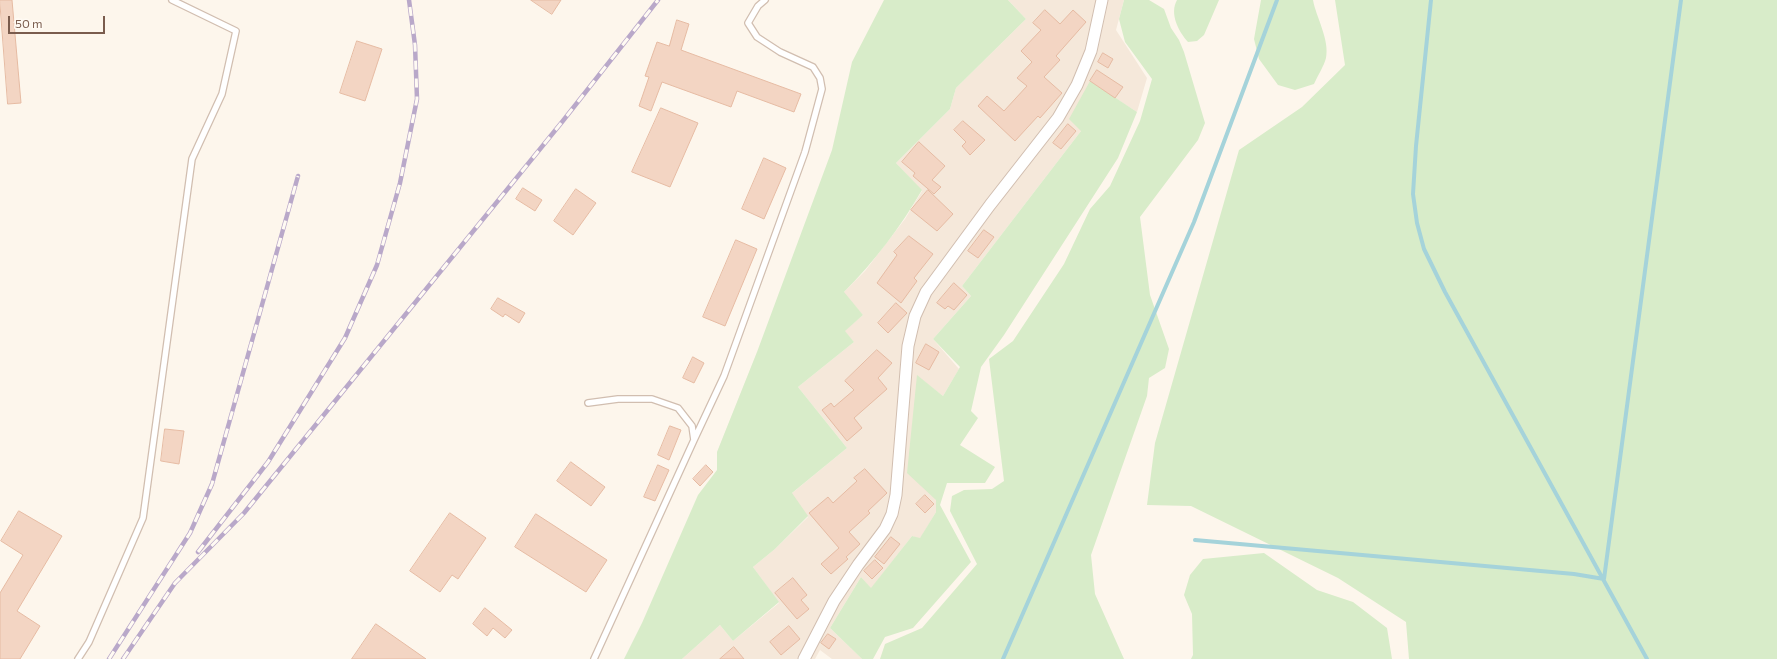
<!DOCTYPE html>
<style>
body{margin:0}
#map{position:relative;width:1777px;height:659px;overflow:hidden;background:#fdf6ec;font-family:Commissioner,sans-serif}
canvas{display:block}
.scale{position:absolute;left:8px;top:16px;width:97px;height:18px;box-sizing:border-box;border:2px solid #7a5c4d;border-top:0;padding-left:5px;font-size:12px;line-height:14px;white-space:nowrap;color:#7a5c4d;-webkit-text-stroke:3px #fffaf3;paint-order:stroke}
</style>
<div id="map">
<canvas width="1777" height="659"></canvas>
<div class="scale">50 m</div>
</div>
<script>
const ctx = document.querySelector('canvas').getContext('2d');
ctx.lineJoin = 'round';
function fillPath(path, color) { ctx.fillStyle = color; ctx.fill(path, 'evenodd'); }
function trace(path, color, width, dash) { ctx.strokeStyle = color; ctx.lineWidth = width; ctx.lineCap = dash ? 'butt' : 'round'; ctx.setLineDash(dash || []); ctx.stroke(path); }
fillPath(new Path2D(`
 M1008 0H1124L1116 30 1147 78 1137 112 1090 82 1081 131 962 286 971 296 933 339 959 369 943 396 917 376 936 500V512L920 539 912 536 871 589 861 577 830 628 862 659H832L820 650 815 659H682L720 625 733 641 779 603 753 567 775 549 808 517 791 494 847 448 798 387 854 342 844 331 863 315 843 293 865 271 905 219 922 191 896 163 950 109 956 88 1026 19Z`), '#f5e8da');
fillPath(new Path2D(`
 M884 0H1008L1026 19 956 88 950 109 896 163 922 190C900 228 874 262 844 292L863 315 845 331 854 342 798 387 847 448 792 493 808 516 775 549 753 567 779 602 733 641 720 625 682 659H624L642 623 698 495 717 470V452L757 352 832 150 852 62Z
 M1124 0H1149L1164 9 1171 28 1179 40 1184 52 1205 123 1198 140 1140 217 1150 295 1169 349 1165 368 1149 378 1147 396 1091 555 1095 594 1124 659H880L885 644 922 628 977 564 950 511 952 496 964 490 992 489 1004 481 989 359 1013 341 1064 264 1090 209 1110 186 1140 121 1152 79 1125 42 1119 19Z
 M1177 0H1219L1204 35 1197 41 1188 42C1179 32 1169 14 1177 0Z
 M1261 0H1313C1316 17 1330 40 1326 58 1324 66 1318 75 1314 84L1295 90 1278 85 1259 59 1254 39Z
 M1335 0H1777V659H1409L1406 622 1338 578 1191 506 1147 505 1155 443 1239 150 1302 107 1345 65Z
 M1090 81 1137 112 1118 158 1004 335 981 367 971 411 978 418 960 445 995 467 985 483H947L940 505 971 562 913 628 885 637 873 659H862L830 628 861 577 871 588 912 536 920 538 936 512V500L907 473 917 375 943 396 960 367 933 339 971 296 962 286 1081 131 1069 119Z
 M1264 553 1317 590 1353 602 1387 628 1392 659H1191L1193 655 1192 614 1184 595 1190 575 1203 559Z`), '#d8ecc9');
trace(new Path2D(`
 M1431 0 1416 146 1413 194 1417 223 1424 249 1445 292 1647 659
 M1195 540 1574 574 1604 579 1681 0
 M1003 659 1194 222 1277 0`), '#a5d3da', 4);
const building = new Path2D(`
 M0 0H12L21 103 8 104Z
 M531 0H561L552 14Z
 M1045 10 1060 24 1073 10 1086 22 1056 56 1060 60 1044 77 1062 93 1040 118 1038 116 1015 141 978 106 987 96 1004 111 1027 86 1017 78 1032 62 1021 51 1041 30 1033 23Z
 M677 20 689 24 681 50 801 94 794 112 737 91 731 107 662 82 651 111 639 106 649 77 645 76 657 42 669 46Z
 M357 41 382 49 365 101 340 93Z
 M1103 53 1113 59 1108 68 1098 62Z
 M1097 70 1123 87 1115 98 1090 81Z
 M661 108 698 123 670 187 632 172Z
 M963 121 985 140 970 155 962 146 966 142 954 130Z
 M1068 124 1076 131 1061 149 1053 143Z
 M919 142 945 166 932 180 941 187 934 194 913 176 915 173 902 162Z
 M764 158 786 168 764 219 742 209Z
 M523 188 542 200 535 211 516 199Z
 M576 189 596 203 573 235 554 221Z
 M928 190 953 214 937 231 911 210Z
 M984 230 994 237 978 258 968 251Z
 M909 236 933 254 914 278 917 281 901 303 877 283 897 255 894 252Z
 M736 240 757 249 725 326 703 317Z
 M954 283 967 295 954 310 948 306 945 309 937 303Z
 M498 298 525 313 519 323 505 314 503 317 491 309Z
 M896 303 907 313 888 333 878 323Z
 M926 344 939 352 929 370 916 363Z
 M877 350 892 363 878 378 887 389 854 418 862 428 847 441 822 410 831 403 834 407 854 390 845 381Z
 M693 357 704 363 694 383 683 378Z
 M670 426 681 430 669 460 658 455Z
 M165 429 184 431 179 464 161 461Z
 M571 462 605 487 591 506 557 481Z
 M658 465 669 470 655 501 644 497Z
 M706 465 713 472 700 486 693 479Z
 M865 469 887 493 868 511 870 513 849 532 860 544 846 557 848 559 831 574 821 564 839 548 809 513 828 497 833 503 857 481 854 478Z
 M925 495 934 504 925 513 916 504Z
 M19 511 62 536 17 611 40 626 20 659H0V593L23 555 1 541Z
 M450 513 486 538 458 579 452 575 440 592 410 571Z
 M536 514 607 560 586 592 515 547Z
 M891 537 900 544 884 564 875 557Z
 M875 560 883 568 872 579 864 571Z
 M793 578 807 595 801 600 809 609 797 619 775 593Z
 M485 608 512 630 505 638 493 628 487 636 473 624Z
 M376 624 426 659H352Z
 M789 626 800 639 781 655 770 642Z
 M828 634 836 639 829 649 821 643Z
 M734 647 744 659H720Z`);
fillPath(building, '#f3d5c3');
trace(building, '#e6bba3', 1);
const lane = new Path2D(`
 M588 403 618 399H652L678 408 692 426 694 440 594 659
 M694 440 724 376 805 152 822 89 820 78 813 67 780 52 757 37 748 23 758 6 765 0
 M78 659 89 642 143 518 192 159 222 94 236 31 172 0`);
const street = new Path2D(`
 M804 659 834 601 858 565 885 529 892 514 896 495 908 346 915 316 926 292 990 205 1058 118 1077 85 1091 51 1102 0`);
trace(lane, '#d1beb0', 8);
trace(street, '#d1beb0', 13);
trace(lane, '#fff', 5.5);
trace(street, '#fff', 11);
const rail = new Path2D(`
 M198 552 268 462 345 338 377 265 400 183 417 99 415 45 409 0
 M109 659 190 533 212 484 298 176
 M123 659 175 583 244 513 562 122 658 0`);
trace(rail, '#b9a8c9', 4.5);
trace(rail, '#fffaf3', 3, [9]);
</script>
